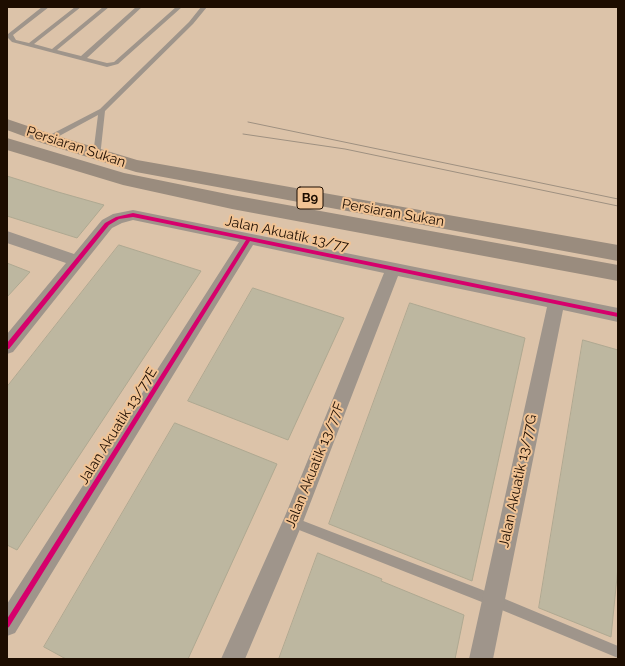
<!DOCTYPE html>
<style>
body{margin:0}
#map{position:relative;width:625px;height:666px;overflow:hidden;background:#dcc3a9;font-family:Raleway,sans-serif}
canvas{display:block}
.frame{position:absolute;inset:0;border:8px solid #1d0d00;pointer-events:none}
</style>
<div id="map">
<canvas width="625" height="666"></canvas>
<div class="frame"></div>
</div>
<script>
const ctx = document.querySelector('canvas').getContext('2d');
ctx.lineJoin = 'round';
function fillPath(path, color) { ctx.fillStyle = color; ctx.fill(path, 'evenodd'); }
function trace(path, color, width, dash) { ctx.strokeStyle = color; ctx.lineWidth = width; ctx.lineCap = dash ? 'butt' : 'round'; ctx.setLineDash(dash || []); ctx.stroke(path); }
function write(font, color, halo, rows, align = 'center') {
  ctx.font = font + ' Raleway,sans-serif'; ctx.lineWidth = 4; ctx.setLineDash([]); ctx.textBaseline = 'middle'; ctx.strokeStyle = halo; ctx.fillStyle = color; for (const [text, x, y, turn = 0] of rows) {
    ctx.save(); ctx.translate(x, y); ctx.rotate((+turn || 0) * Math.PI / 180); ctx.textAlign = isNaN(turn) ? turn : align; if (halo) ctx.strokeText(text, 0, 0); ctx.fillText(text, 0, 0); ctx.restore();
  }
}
const building = new Path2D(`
 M7 176 58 192 104 205 77 238 7 216Z
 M119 245 201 271 17 550 7 545V387Z
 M7 263 30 272 7 297Z
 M253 288 344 318 288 440 188 401Z
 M410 303 525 338 472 581 329 524Z
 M583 340 618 350V567L611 637 539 608Z
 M175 423 277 464 188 659H66L44 647Z
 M318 553 382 579 381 581 464 615 455 659H279Z`);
fillPath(building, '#bdb7a0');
trace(building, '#aea891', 1);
fillPath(new Path2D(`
 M42 7H49L13 35 16 40 29 43 75 7H81L34 44 52 49 103 7H109L57 50 81 56 136 7H142L87 58 107 63 114 62 176 7H182L118 64 107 67 12 42 8 38V34Z
 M201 7H207L193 24 105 111 100 157H97L93 155 98 115 50 141H46V137L100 109 189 22Z
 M293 517 493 594 618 646V658L492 606 289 526 288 522 289 518Z`), '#9f958b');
fillPath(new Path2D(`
 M133 210 618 308V322L563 310 493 659H469L547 307 398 276 303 522 245 659H221L285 516 384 273 253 245 15 633 7 636V604L239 242 133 220 122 223 112 228 13 352 7 354V334L66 263 7 243V231L74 254 102 220 113 214Z`), '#9f958b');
fillPath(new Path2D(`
 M7 119 54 135 137 160 618 245V261L136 172 42 143 7 130Z
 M7 138 124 173 232 195 618 265V281L232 209 123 185 7 150Z`), '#9a8c7e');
trace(new Path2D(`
 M248 122 618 199
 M243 134 345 149 618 206`), '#9e9080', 1);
fillPath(new Path2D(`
 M133 213 618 313V317L250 241 9 627 7 628V619L246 240 133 217 119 219 109 225 9 349H7V343L105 223 116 217Z`), '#d6006c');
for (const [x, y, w] of [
 [310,198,26]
]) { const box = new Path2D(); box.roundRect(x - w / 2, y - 11, w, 22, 3); ctx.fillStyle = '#f1c394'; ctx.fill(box); trace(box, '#1d0d00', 1); }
write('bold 13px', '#1d0d00', null, [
 ["B9",310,198]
]);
write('14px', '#1d0d00', '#f1c394', [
 ["Persiaran Sukan",76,147,18],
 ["Persiaran Sukan",393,213,10],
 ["Jalan Akuatik 13/77",287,234,12],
 ["Jalan Akuatik 13/77E",118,426,-58],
 ["Jalan Akuatik 13/77F",315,465,-68],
 ["Jalan Akuatik 13/77G",518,481,-78]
]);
</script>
